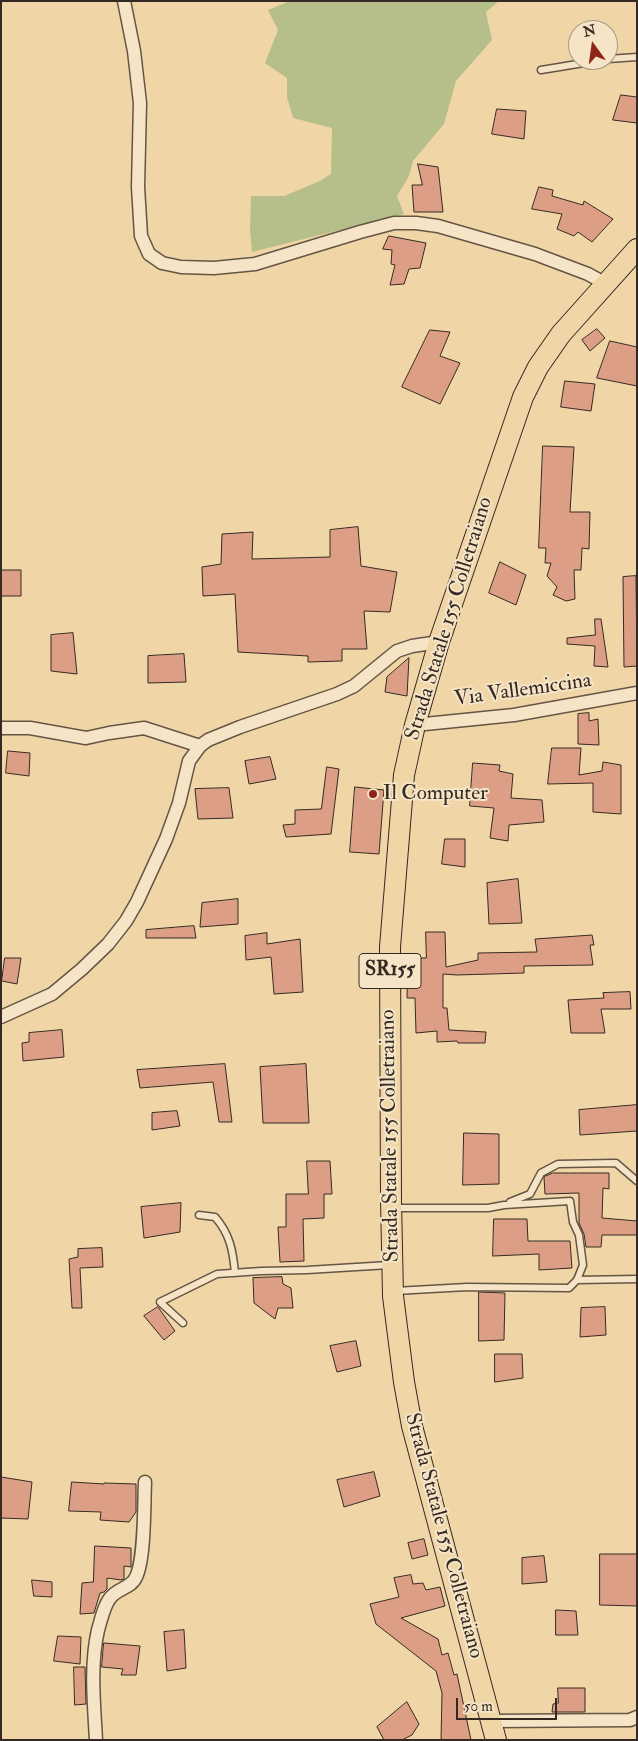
<!DOCTYPE html>
<style>
body{margin:0}
#map{position:relative;width:638px;height:1741px;overflow:hidden;background:#f0d6a7;font-family:"IM FELL Double Pica",serif}
canvas{display:block}
.frame{position:absolute;inset:0;border:2px solid #352a23;pointer-events:none}
.north{position:absolute;left:568px;top:20px;width:50px;height:50px;box-sizing:border-box;background:#f5e4c6;border:1px solid #a89a85;border-radius:50%;rotate:346deg;font-size:14px;font-weight:700;line-height:20px;text-align:center;color:#352a23}
.north::after{content:'';display:block;margin:auto;width:18px;height:22px;background:#8f2418;clip-path:polygon(50% 0,100% 100%,50% 72%,0 100%)}
.scale{position:absolute;left:456px;top:1698px;width:101px;height:22px;box-sizing:border-box;border:2px solid #352a23;border-top:0;padding-left:6px;font-size:15px;line-height:18px;white-space:nowrap;color:#352a23;-webkit-text-stroke:4px #f5e4c6;paint-order:stroke}
</style>
<div id="map">
<canvas width="638" height="1741"></canvas>
<div class="frame"></div>
<div class="north">N</div>
<div class="scale">50 m</div>
</div>
<script>
const ctx = document.querySelector('canvas').getContext('2d');
ctx.lineJoin = 'round';
function fillPath(path, color) { ctx.fillStyle = color; ctx.fill(path, 'evenodd'); }
function trace(path, color, width, dash) { ctx.strokeStyle = color; ctx.lineWidth = width; ctx.lineCap = dash ? 'butt' : 'round'; ctx.setLineDash(dash || []); ctx.stroke(path); }
function write(font, color, halo, rows, align = 'center') {
  ctx.font = font + ' "IM FELL Double Pica",serif'; ctx.lineWidth = 4; ctx.setLineDash([]); ctx.textBaseline = 'middle'; ctx.strokeStyle = halo; ctx.fillStyle = color; for (const [text, x, y, turn = 0] of rows) {
    ctx.save(); ctx.translate(x, y); ctx.rotate((+turn || 0) * Math.PI / 180); ctx.textAlign = isNaN(turn) ? turn : align; if (halo) ctx.strokeText(text, 0, 0); ctx.fillText(text, 0, 0); ctx.restore();
  }
}
fillPath(new Path2D(`
 M290 1H499L486 12 492 40 456 81 444 124 413 161 409 176 397 196 404 214 252 252 250 230 251 196H284L320 181 331 174 332 128 293 118 287 97V78L265 63 278 30 268 10Z`), '#b6be8a');
const building = new Path2D(`
 M621 95 637 97V123L613 120Z
 M497 109 526 111 524 139 492 134Z
 M418 164 438 167 443 212H414L412 185H422Z
 M539 187 553 190 552 196 583 205 584 201 613 219 592 242 578 232 574 236 557 229 562 214 532 209Z
 M389 236 426 243 420 268 409 269 404 284 390 285 395 265 391 264 392 250 383 249Z
 M597 329 605 338 590 351 582 340Z
 M430 330 450 332 440 356 460 363 440 404 402 387Z
 M610 341 637 347V386L597 378Z
 M565 381 595 384 591 411 561 407Z
 M543 446 574 447 570 512H590L589 549 582 548 581 570H574L575 599 566 601 553 595 557 587 547 576 551 563H545L546 548H539Z
 M358 527 361 566 397 572 390 612 364 611 367 649H342V661L308 662V656L238 652 235 594 203 596 202 567 221 564 222 534 253 532 252 559 330 557V530Z
 M500 562 526 575 516 605 489 593Z
 M1 570H21V596H1Z
 M636 576 637 666 624 667 623 577Z
 M595 619H601L608 667 594 666 595 646 567 644V638L595 635Z
 M73 633 77 674 51 671V635Z
 M184 654 186 682 148 683V656Z
 M409 658 407 696 385 692 387 677Z
 M589 713V721L598 719 599 745 578 744V714Z
 M552 748H581L579 775 602 771 603 762 621 765V814L593 812V783L548 784Z
 M8 751 30 753 29 776 6 773Z
 M270 757 276 779 249 784 245 761Z
 M473 763 500 765 499 771 513 774 511 798 542 800 544 822 509 825 508 841 490 838 494 808 470 806Z
 M327 767 339 769 331 834 286 837 283 825 295 824V810L321 809Z
 M355 787 384 790 379 854 350 852Z
 M229 788 233 818 198 819 195 789Z
 M445 839H465V867L442 864Z
 M518 879 522 923 489 924 487 883Z
 M238 899V924L200 927 202 903Z
 M194 926 196 938H146V930Z
 M426 932H445L446 967 478 960V953L537 952 535 939 592 935 594 945H590L593 965 524 966V973L457 975 443 974V1008H447L449 1030 486 1032 485 1043H458L457 1041 437 1042V1031L416 1033 415 998H407L408 958H426Z
 M267 933V944L300 939 303 992 274 994 271 957 246 960 245 936Z
 M5 958H21L17 984 2 981Z
 M630 992 631 1009H601L605 1033H571L568 1000 604 998 603 993Z
 M62 1030 64 1057 23 1061 22 1043 29 1042V1033Z
 M225 1064 232 1122H219L213 1082 140 1088 137 1070Z
 M306 1064 309 1123H263L260 1067Z
 M637 1105V1131L580 1135 579 1110Z
 M177 1111 180 1126 152 1130V1113Z
 M464 1133 499 1134V1184L463 1185Z
 M307 1161H330L332 1194H324V1218L303 1219 304 1261 280 1262 278 1227H286V1194H308Z
 M553 1173H609V1189L603 1188 602 1218 637 1221V1235H602L601 1247H586L584 1234 579 1223V1193L545 1194 544 1177Z
 M181 1203 180 1232 144 1238 141 1207Z
 M494 1219H527L528 1241H570L572 1268 539 1270V1254L493 1256Z
 M102 1248 103 1267 80 1268 82 1308H72L69 1259 78 1257V1249Z
 M282 1277 283 1284 291 1288 293 1308H278L275 1319 254 1303 253 1278Z
 M479 1292 505 1293 504 1340 479 1341Z
 M158 1307 175 1331 164 1340 144 1316Z
 M605 1307 606 1335 580 1337 581 1308Z
 M356 1341 361 1366 337 1372 330 1346Z
 M495 1354H522L523 1378 495 1382Z
 M374 1472 380 1496 344 1507 337 1480Z
 M1 1477 32 1482 28 1519 1 1518Z
 M72 1482 104 1484V1483L136 1484V1512L129 1522 100 1520 101 1512 69 1511Z
 M424 1539 428 1555 412 1559 408 1543Z
 M95 1546 131 1548V1567L124 1566V1579L121 1580 107 1578V1589L104 1592 100 1593 94 1613 80 1614 82 1583 93 1582Z
 M600 1554H637V1606L600 1605Z
 M544 1556 547 1582 522 1584V1558Z
 M411 1575 413 1584 423 1583 426 1590 440 1587 445 1606 401 1618 438 1639 442 1655 448 1653 454 1675 457 1674 471 1740H441L442 1693 436 1671 376 1624 370 1604 399 1597 394 1578Z
 M32 1580 52 1582V1597L34 1596Z
 M556 1610 576 1611 578 1635H556Z
 M184 1630 186 1668 167 1671 164 1632Z
 M58 1636 81 1637 80 1664 54 1661Z
 M104 1643 140 1646 136 1675H121L123 1669 102 1667Z
 M74 1667H85L86 1704 75 1705Z
 M558 1688H585V1712H552L553 1704 558 1703Z
 M407 1702 419 1724 412 1735 402 1740H384L377 1727Z`);
fillPath(building, '#dc9f85');
trace(building, '#352a23', 1);
const lane = new Path2D(`
 M608 59 637 57
 M541 70 602 60
 M510 1202 530 1194 541 1173 558 1164 616 1163 637 1181
 M393 1208H488L504 1205 570 1201 573 1222 579 1235 583 1265 577 1280 569 1288 467 1287 395 1291
 M199 1215 215 1217C230 1234 233 1251 235 1273
 M577 1280 637 1279
 M183 1323 160 1302 217 1274 261 1271 307 1270 389 1265`);
const street = new Path2D(`
 M124 1 134 51 140 103 138 187 141 236 149 254 162 263 181 267 214 268 255 264 360 232 394 223H416L438 226 535 254 588 274 606 284
 M415 725 514 715 637 693
 M1 728H30L86 738 109 733 144 728 200 746
 M1 1017 52 994 82 969 108 944 126 921 137 902 166 839 179 803 189 761 200 746 208 740 240 727 337 694 354 686 397 651 412 646 439 642
 M492 1721 630 1720 637 1717
 M96 1740C94 1704 90 1665 98 1630 101 1620 105 1601 113 1595 120 1588 132 1587 136 1577 145 1559 144 1504 145 1482`);
const primary = new Path2D(`
 M496 1740 412 1426 404 1382 393 1296 391 1200 390 947 404 775 415 725 439 642 523 397 538 367 561 334 637 249`);
trace(lane, '#645544', 9);
trace(street, '#645544', 15);
trace(primary, '#352a23', 22);
trace(lane, '#f5e4c6', 6);
trace(street, '#f5e4c6', 12);
trace(primary, '#f0d6a7', 20);
for (const [x, y, r, color] of [
 [373,794,5,"#8f2418"]
]) { const dot = new Path2D(); dot.arc(x, y, r, 0, 2 * Math.PI); ctx.fillStyle = color; ctx.fill(dot); trace(dot, '#f5e4c6', 2); }
for (const [x, y, w] of [
 [390,971,62]
]) { const box = new Path2D(); box.roundRect(x - w / 2, y - 17.5, w, 35, 4); ctx.fillStyle = '#f5e4c6'; ctx.fill(box); trace(box, '#352a23', 1); }
write('bold 20px', '#352a23', null, [
 ["SR155",390,971]
]);
write('21px', '#352a23', '#f5e4c6', [
 ["Strada Statale 155 Colletraiano",450,619,-73],
 ["Via Vallemiccina",523,691,-8],
 ["Strada Statale 155 Colletraiano",391,1136,-91],
 ["Strada Statale 155 Colletraiano",443,1536,75]
]);
write('21px', '#352a23', '#f5e4c6', [
 ["Il Computer",383,794]
], 'left');
</script>
